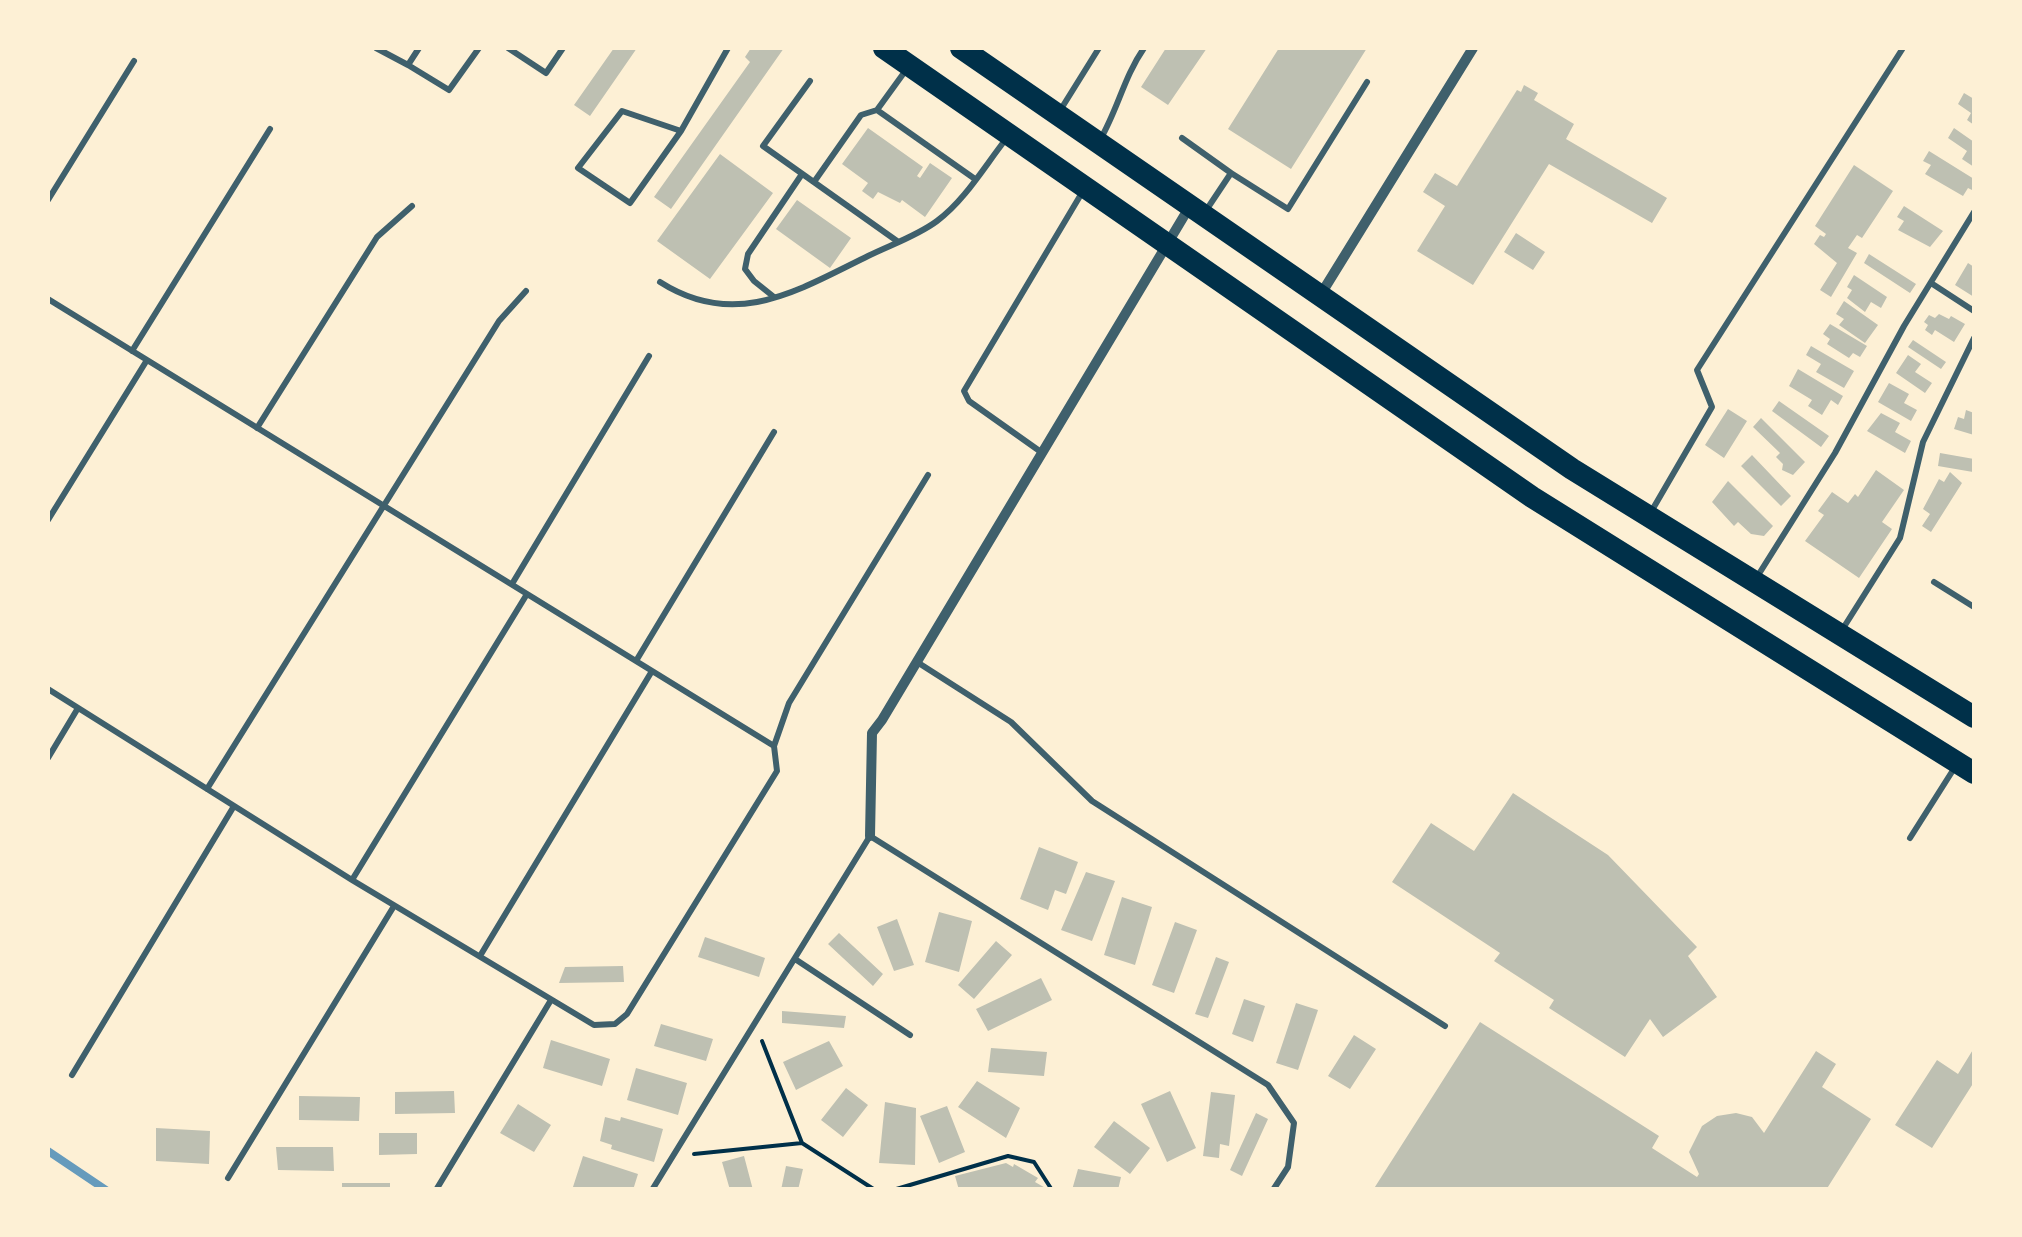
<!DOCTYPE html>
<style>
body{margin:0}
#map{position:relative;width:2022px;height:1237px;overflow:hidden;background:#fdf0d5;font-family:"Roboto Condensed",sans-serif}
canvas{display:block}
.frame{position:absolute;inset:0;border:50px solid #fdf0d5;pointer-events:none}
</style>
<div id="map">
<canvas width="2022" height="1237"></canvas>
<div class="frame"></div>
</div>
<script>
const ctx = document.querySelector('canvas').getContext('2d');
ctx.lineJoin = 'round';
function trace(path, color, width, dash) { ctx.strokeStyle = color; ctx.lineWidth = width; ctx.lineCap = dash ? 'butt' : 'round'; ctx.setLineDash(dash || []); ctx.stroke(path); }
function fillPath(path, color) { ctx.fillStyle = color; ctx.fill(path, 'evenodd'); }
trace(new Path2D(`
 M48 1151 106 1190`), '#669bbc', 8);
fillPath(new Path2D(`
 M614 48H637L590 116 574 105Z
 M751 48H784L671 209 654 197 750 62 745 57Z
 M1166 48H1207L1168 105 1141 87Z
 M1279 48H1367L1291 169 1228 129Z
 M1524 85 1538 93 1534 100 1574 124 1566 139 1667 198 1652 223 1549 164 1473 285 1417 251 1445 206 1423 192 1435 173 1457 186 1517 90 1521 92Z
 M1964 93 1974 99V125L1967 120 1971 113 1958 104Z
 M868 128 923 167 917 176 920 178 930 163 952 178 925 217 902 200 900 203 878 192 873 199 862 191 868 183 842 164Z
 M1954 128 1974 142V167L1962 159 1967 151 1948 138Z
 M1929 151 1974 179V191L1968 188 1963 196 1925 174 1931 165 1923 161Z
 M720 154 773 193 710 279 657 241Z
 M1854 165 1893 191 1862 238 1857 235 1848 248 1857 253 1831 297 1820 290 1837 263 1814 244 1820 235 1824 237 1826 234 1815 226Z
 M797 200 851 238 830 268 776 229Z
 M1904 206 1943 231 1930 247 1898 230 1904 221 1897 217Z
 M1516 233 1545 252 1533 270 1504 252Z
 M1869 254 1916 284 1910 293 1864 263Z
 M1968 263 1974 267V297L1955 285Z
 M1854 275 1887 297 1881 308 1871 302 1865 312 1847 298 1852 290 1847 287Z
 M1844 301 1878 325 1865 343 1839 325 1844 319 1836 314Z
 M1939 314 1949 319 1951 316 1965 324 1954 342 1935 330 1932 335 1925 330 1928 325 1924 322 1929 315 1935 318Z
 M1830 324 1867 346 1860 357 1853 353 1849 358 1827 344 1830 339 1823 334Z
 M1913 340 1946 362 1941 369 1908 347Z
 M1811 346 1854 371 1844 388 1816 372 1821 364 1806 355Z
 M1908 355 1921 364 1915 372 1932 383 1925 393 1896 373Z
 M1798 369 1843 396 1838 405 1831 400 1822 415 1808 406 1812 400 1789 386Z
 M1889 383 1909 394 1904 403 1917 410 1911 421 1878 402Z
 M1779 401 1829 436 1821 447 1772 411Z
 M1728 409 1747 421 1724 458 1705 445Z
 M1966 410 1974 413V435L1954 429 1958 417 1964 419Z
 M1881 413 1900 423 1895 432 1911 441 1905 453 1867 431Z
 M1761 418 1805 462 1793 475 1782 470 1783 464 1776 457 1780 453 1753 427Z
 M1940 453 1974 459 1973 472 1938 466Z
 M1752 455 1791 496 1781 506 1741 466Z
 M1876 470 1904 490 1882 522 1892 529 1859 578 1805 541 1824 515 1818 511 1832 492 1848 503 1855 494 1858 497Z
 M1950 472 1962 483 1931 532 1922 526 1930 514 1923 509 1939 479 1944 482Z
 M1728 481 1773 526 1764 536 1751 534 1738 522 1734 526 1712 502Z
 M1513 793 1608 855 1697 947 1688 956 1717 997 1663 1037 1650 1019 1625 1057 1549 1008 1554 1000 1494 961 1500 953 1392 882 1431 823 1474 851Z
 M1039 847 1078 862 1066 894 1055 890 1048 910 1020 899Z
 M1086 872 1115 881 1092 941 1061 930Z
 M1122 897 1152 907 1135 965 1104 955Z
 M939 912 972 921 959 972 925 962Z
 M897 919 914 965 894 971 877 927Z
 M1175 922 1197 930 1174 993 1152 985Z
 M839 933 883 974 873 986 828 944Z
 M705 937 765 958 759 977 698 957Z
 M996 941 1012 955 974 999 958 985Z
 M1216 957 1229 962 1208 1018 1195 1014Z
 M623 966 624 982 559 983 565 967Z
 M1041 978 1052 1000 988 1031 976 1009Z
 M1244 999 1265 1006 1253 1042 1232 1034Z
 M1296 1003 1318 1010 1298 1070 1276 1063Z
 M782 1011 846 1016 844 1028 782 1023Z
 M1480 1022 1659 1136 1652 1148 1697 1177 1699 1174 1689 1152 1702 1126 1717 1116 1736 1113 1752 1117 1764 1133 1816 1051 1836 1064 1822 1087 1871 1119 1826 1190H1373Z
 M661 1024 713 1039 706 1061 654 1046Z
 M1354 1035 1376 1049 1350 1089 1328 1076Z
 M551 1040 610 1059 602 1086 543 1068Z
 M829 1041 843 1066 796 1090 783 1062Z
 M991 1048 1047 1052 1044 1076 988 1072Z
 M1974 1048V1082L1932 1148 1895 1125 1937 1060 1958 1074Z
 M636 1068 687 1083 678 1115 627 1100Z
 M977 1081 1020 1108 1006 1138 958 1107Z
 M846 1088 868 1105 843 1137 821 1120Z
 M454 1091 455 1113 395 1114V1092Z
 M1170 1091 1196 1148 1167 1162 1141 1104Z
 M1211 1092 1235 1095 1229 1146 1220 1144 1219 1158 1203 1156Z
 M299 1096 360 1097 359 1121 299 1120Z
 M885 1102 916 1108 915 1165 879 1163Z
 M518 1104 551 1125 534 1152 500 1133Z
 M947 1106 965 1152 939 1163 920 1116Z
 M1256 1113 1268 1119 1242 1176 1230 1170Z
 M605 1117 620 1121 621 1117 663 1129 654 1162 611 1149 612 1145 600 1141Z
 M1114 1121 1150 1148 1130 1174 1094 1147Z
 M156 1128 210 1131 209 1164 156 1161Z
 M379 1133H417V1154L379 1155Z
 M276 1147H333L334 1171 278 1170Z
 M583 1156 638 1174 633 1190H572Z
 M744 1156 753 1190H730L722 1162Z
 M1006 1163 1013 1167 1014 1164 1038 1178 1035 1182 1049 1190H959L955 1176Z
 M786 1166 803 1169 798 1190H781Z
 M1078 1169 1121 1177 1118 1190H1072Z
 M342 1183H390V1190H342Z`), '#bec0b2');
trace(new Path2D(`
 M762 1041 802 1143
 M694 1154 802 1143 875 1190
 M893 1190 1008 1156 1034 1162 1052 1190`), '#003049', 4);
trace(new Path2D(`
 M376 48 408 65
 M419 48 408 65 449 90 479 48
 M508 48 546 73 563 48
 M810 81 763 146 897 241
 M1061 109 1099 48
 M877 110 975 179
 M622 111 681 131 630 203 578 168Z
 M681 131 728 48
 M1182 138 1231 173
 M1100 140C1118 109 1124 77 1144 48
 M814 182 861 115 877 110 906 70
 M48 200 134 61
 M1207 209 1231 173 1288 209 1367 82
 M660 282C735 330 797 291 868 256 890 245 917 236 937 221 965 200 984 167 1006 139
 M1931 283 1974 311
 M774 297 754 281 745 269 748 254 802 174
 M48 299 774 746
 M132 351 270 129
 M257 428 377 237 412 206
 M1041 452 969 401 964 391 1083 191
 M1651 512 1712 407 1697 370 1903 48
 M48 520 147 360
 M1757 577 1835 453 1904 326 1974 212
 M1934 582 1974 607
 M512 584 649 356
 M1842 630 1900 538 1923 442 1974 338
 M636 661 774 432
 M917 662 1011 722 1092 801 1445 1026
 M48 689 352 880 594 1025 615 1024 627 1014 777 771 774 746 789 703 928 475
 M48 758 78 708
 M207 789 499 321 526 291
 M1910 838 1955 767
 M352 880 527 594
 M480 956 652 671
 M795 959 910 1035
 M72 1075 234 806
 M228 1178 394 906
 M436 1190 551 1000
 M652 1190 870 836 1268 1085 1294 1123 1288 1167 1273 1190`), '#3f606c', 6);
trace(new Path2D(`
 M1321 294 1473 48
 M870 836 872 733 882 720 1190 206`), '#3f606c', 10);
trace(new Path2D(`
 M884 48 1532 497 1974 773
 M961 48 1572 469 1974 717`), '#003049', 22);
</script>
